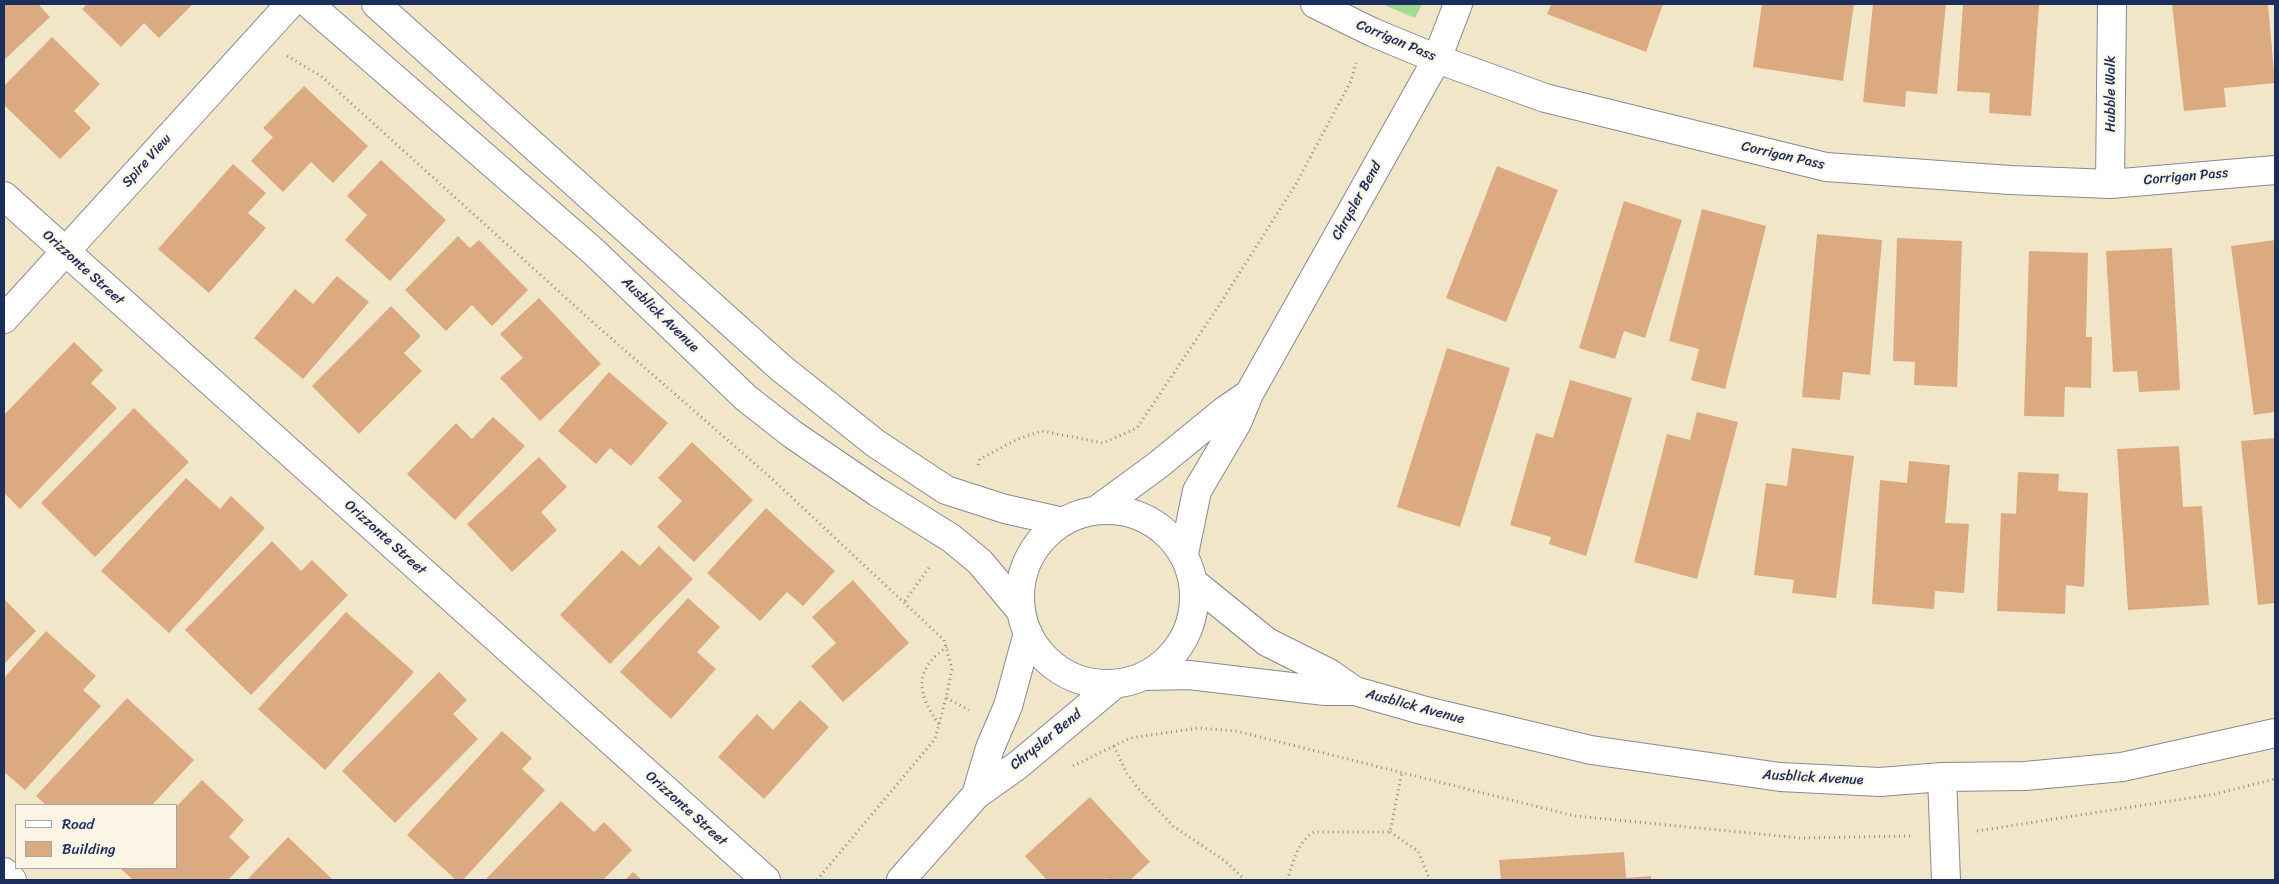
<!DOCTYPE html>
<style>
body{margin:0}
#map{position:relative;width:2279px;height:884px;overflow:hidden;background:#f2e6c9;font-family:Sriracha,sans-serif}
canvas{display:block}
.frame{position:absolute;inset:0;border:5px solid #1b2f5e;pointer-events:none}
.legend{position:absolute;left:15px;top:804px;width:162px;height:65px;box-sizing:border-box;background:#fcf5e5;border:1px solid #a2a6af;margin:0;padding:6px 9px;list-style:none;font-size:15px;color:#1b2f5e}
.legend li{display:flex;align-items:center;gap:10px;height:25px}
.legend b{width:25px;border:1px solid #a2a6af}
</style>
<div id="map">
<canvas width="2279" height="884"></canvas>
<div class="frame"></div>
<ul class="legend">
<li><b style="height:6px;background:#fff"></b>Road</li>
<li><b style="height:14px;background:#dcaa80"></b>Building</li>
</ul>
</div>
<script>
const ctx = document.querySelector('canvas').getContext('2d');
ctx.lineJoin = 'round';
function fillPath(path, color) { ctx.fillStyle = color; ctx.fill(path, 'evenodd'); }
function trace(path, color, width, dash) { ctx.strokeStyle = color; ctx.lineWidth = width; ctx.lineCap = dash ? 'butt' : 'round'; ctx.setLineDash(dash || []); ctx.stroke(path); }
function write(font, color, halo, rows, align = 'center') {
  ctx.font = font + ' Sriracha,sans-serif'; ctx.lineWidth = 4; ctx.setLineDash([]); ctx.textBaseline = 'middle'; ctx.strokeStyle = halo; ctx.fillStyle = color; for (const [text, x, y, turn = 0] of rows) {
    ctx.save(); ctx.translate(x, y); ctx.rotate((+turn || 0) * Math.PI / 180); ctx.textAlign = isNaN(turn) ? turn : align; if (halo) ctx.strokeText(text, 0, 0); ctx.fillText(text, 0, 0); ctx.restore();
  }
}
fillPath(new Path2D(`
 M1382 4H1422L1415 18Z`), '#a1dc8f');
fillPath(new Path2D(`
 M4 4H38L50 17 4 60Z
 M87 4H193L159 38 144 23 121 47 82 9Z
 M1551 4H1663L1646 52 1547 14Z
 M1762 4H1854L1843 81 1753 67Z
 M1873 4H1946L1937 94 1906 91 1905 107 1863 102Z
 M1963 4H2039L2031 116 1989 113 1990 93 1957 91Z
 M2172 4H2268L2275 83 2224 88 2226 107 2184 111Z
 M52 37 100 84 74 111 91 128 60 159 4 105V86Z
 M304 86 368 146 333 183 311 162 283 192 251 161 273 137 263 128Z
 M381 160 446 220 390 281 345 240 367 215 347 196Z
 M233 164 266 193 248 213 266 228 209 293 158 249Z
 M1497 166 1558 190 1506 322 1446 298Z
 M1624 201 1682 220 1645 338 1624 331 1615 359 1579 348Z
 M1702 209 1766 226 1725 389 1691 380 1699 349 1669 341Z
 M1817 234 1882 240 1870 375 1843 372 1840 400 1802 397Z
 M458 236 470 248 479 240 528 290 492 326 472 305 446 331 405 290Z
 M1897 238 1962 241 1957 387 1914 385 1915 362 1893 361Z
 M2275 240V412L2254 415 2231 246Z
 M2172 248 2180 390 2139 392 2137 371 2113 372 2106 251Z
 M2029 251 2088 253 2086 337H2092L2091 388 2065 387 2064 417 2024 416Z
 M337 276 369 302 303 379 254 338 295 289 313 304Z
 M539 298 601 364 540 421 500 378 523 358 500 334Z
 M391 306 421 336 404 353 422 371 359 434 312 386Z
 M74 342 103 370 91 383 117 408 20 509 4 493V415Z
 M1447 348 1510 368 1460 527 1397 507Z
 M609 372 668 423 631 466 610 448 596 464 558 431Z
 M1570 380 1632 398 1586 556 1549 544 1551 537 1510 525 1536 433 1553 438Z
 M134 408 189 462 95 557 41 503Z
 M1697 412 1738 422 1697 579 1634 562 1667 434 1690 440Z
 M493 417 525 446 455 520 407 474 456 423 472 439Z
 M2275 438V603L2258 605 2241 441Z
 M692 442 753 500 694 562 657 527 682 501 658 478Z
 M2179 446 2183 507 2202 506 2209 605 2128 610 2117 449Z
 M1792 448 1854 456 1836 598 1792 593 1794 580 1754 575 1766 483 1787 486Z
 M539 457 567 487 541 512 557 530 512 572 467 524Z
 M1909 461 1950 465 1945 523 1969 524 1964 593 1935 591 1934 609 1872 604 1880 480 1907 483Z
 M2018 472 2059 474 2058 491 2088 493 2084 587 2066 585 2065 614 1997 611 2001 513 2016 514Z
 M186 478 220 509 231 496 265 528 169 633 101 571Z
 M766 508 835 571 803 606 787 592 760 621 707 573Z
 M272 541 301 571 312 560 348 595 251 695 185 630Z
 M659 546 693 579 610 664 560 615 622 550 640 566Z
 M853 580 909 643 843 702 811 666 836 643 812 617Z
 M688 598 720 627 697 652 716 669 671 719 620 672Z
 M4 599 36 631 4 664Z
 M346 612 414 672 325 770 258 709Z
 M46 631 96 676 83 690 101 706 25 790 4 772V678Z
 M439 672 467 700 453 714 478 739 395 823 342 771Z
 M127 698 194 760 152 805H46L36 796Z
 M800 700 829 727 764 799 718 757 757 714 773 730Z
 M502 731 532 758 522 769 545 790 463 880H456L407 835Z
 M202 780 244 820 229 837 250 857 228 880H133L120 868H176V807Z
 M1090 797 1150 862 1130 880H1107L1106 878 1103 880H1047L1025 856Z
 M561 801 594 832 604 822 632 850 603 880H485Z
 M288 837 333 880H247Z
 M1624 852 1626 878 1651 876V880H1501L1499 860Z
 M633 872 642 880H625Z`), '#dcaa80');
const minor = new Path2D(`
 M309 4 594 252 746 398 792 434 877 492 951 538 980 562 1021 611
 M376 4 781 368 875 443 946 490 1005 509 1063 522
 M1315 4 1372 32 1437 59 1545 98 1826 167 2010 180 2110 184 2275 170
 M2110 184 2112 4
 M4 196 766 880
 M4 319 290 4
 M1098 509 1158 465 1224 411 1249 394
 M1020 597a87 87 0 1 1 174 0a87 87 0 1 1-174 0Z
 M1184 554 1197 491 1237 423 1249 394 1437 59 1458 4
 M1193 582 1267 642 1329 673 1355 691
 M1145 676 1189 675 1325 691H1355L1422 710 1591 750 1780 777 1880 782 1942 777 2025 776 2122 767 2275 733
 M1942 777 1946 880
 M976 795 990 748 1008 706 1028 633
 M4 872 12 880
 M901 880 976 795 1018 765 1115 684`);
trace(minor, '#868a94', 30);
trace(new Path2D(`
 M287 56 321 76 597 326 771 478 944 640 952 669 946 698 969 710
 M978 465 980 459 1018 439 1042 431 1103 443 1137 428 1216 310 1296 184 1351 81 1356 63
 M905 601 931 565
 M939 724C917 694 913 670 947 647
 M1114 746 1126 772 1137 787 1173 826 1225 861 1245 880
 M1073 766 1130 738 1198 728 1236 731 1575 816 1801 838 1911 836
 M1977 831 2215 794 2275 779
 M1390 832 1418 851 1430 880
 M817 880 935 739 946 698
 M1287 880C1294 861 1297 842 1314 832H1390L1402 772`), '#868a94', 3, [1, 4]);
trace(minor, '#fff', 28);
write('14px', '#1b2f5e', '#fcf5e5', [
 ["Corrigan Pass",1396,41,23],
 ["Hubble Walk",2111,94,-90],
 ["Corrigan Pass",1783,156,13],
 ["Spire View",147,161,-48],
 ["Corrigan Pass",2186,177,-5],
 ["Chrysler Bend",1357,201,-61],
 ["Orizzonte Street",83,268,42],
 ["Ausblick Avenue",660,315,44],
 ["Orizzonte Street",385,538,42],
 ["Ausblick Avenue",1415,707,15],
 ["Chrysler Bend",1046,740,-39],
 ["Ausblick Avenue",1813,778,3],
 ["Orizzonte Street",686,809,42]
]);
</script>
